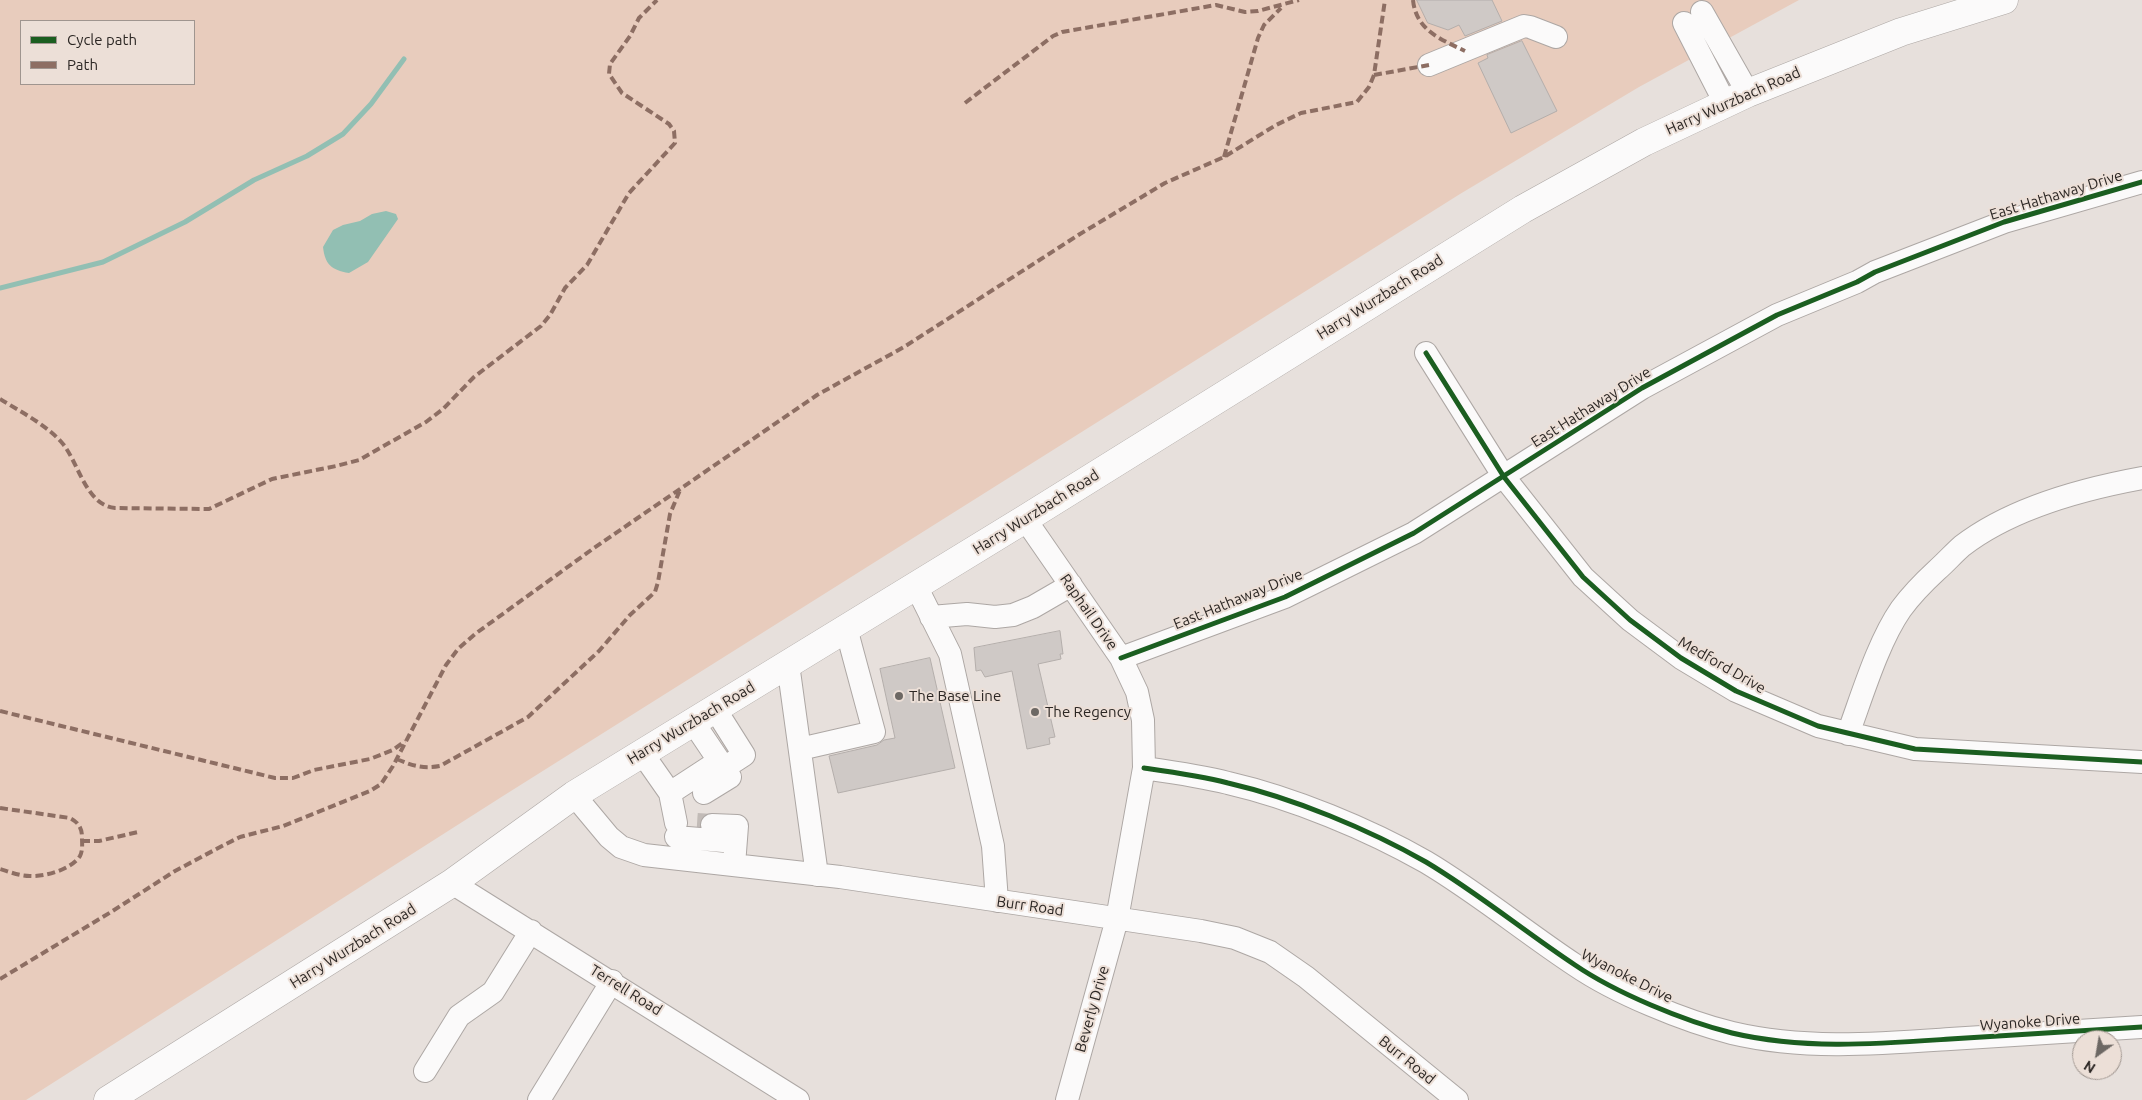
<!DOCTYPE html>
<style>
body{margin:0}
#map{position:relative;width:2142px;height:1100px;overflow:hidden;background:#e7e0dc;font-family:Ubuntu,sans-serif}
canvas{display:block}
.legend{position:absolute;left:20px;top:20px;width:175px;height:65px;box-sizing:border-box;background:#ecdfd7;border:1px solid #9f958f;margin:0;padding:6px 9px;list-style:none;font-size:15px;color:#2c2724}
.legend li{display:flex;align-items:center;gap:10px;height:25px}
.legend b{width:25px;border:1px solid #9f958f}
.north{position:absolute;left:2072px;top:1030px;width:50px;height:50px;box-sizing:border-box;background:#ecdfd7;border:1px solid #9f958f;border-radius:50%;rotate:212deg;font-size:14px;font-weight:700;line-height:20px;text-align:center;color:#2c2724}
.north::after{content:'';display:block;margin:auto;width:18px;height:22px;background:#6d6864;clip-path:polygon(50% 0,100% 100%,50% 72%,0 100%)}
</style>
<div id="map">
<canvas width="2142" height="1100"></canvas>
<ul class="legend">
<li><b style="height:6px;background:#1b5e20"></b>Cycle path</li>
<li><b style="height:6px;background:#8d6e63"></b>Path</li>
</ul>
<div class="north">N</div>
</div>
<script>
const ctx = document.querySelector('canvas').getContext('2d');
ctx.lineJoin = 'round';
function fillPath(path, color) { ctx.fillStyle = color; ctx.fill(path, 'evenodd'); }
function trace(path, color, width, dash) { ctx.strokeStyle = color; ctx.lineWidth = width; ctx.lineCap = dash ? 'butt' : 'round'; ctx.setLineDash(dash || []); ctx.stroke(path); }
function write(font, color, halo, rows, align = 'center') {
  ctx.font = font + ' Ubuntu,sans-serif'; ctx.lineWidth = 4; ctx.setLineDash([]); ctx.textBaseline = 'middle'; ctx.strokeStyle = halo; ctx.fillStyle = color; for (const [text, x, y, turn = 0] of rows) {
    ctx.save(); ctx.translate(x, y); ctx.rotate((+turn || 0) * Math.PI / 180); ctx.textAlign = isNaN(turn) ? turn : align; if (halo) ctx.strokeText(text, 0, 0); ctx.fillText(text, 0, 0); ctx.restore();
  }
}
fillPath(new Path2D(`
 M0 0H1799L1639 87 1460 194 503 796 26 1100H0ZM21 21H194V84H21Z`), '#e8ccbd');
fillPath(new Path2D(`
 M386 211 396 214 398 219 368 262 349 273C331 270 325 264 323 247L333 230 343 225 360 221 372 214Z`), '#92bfb3');
trace(new Path2D(`
 M0 288 103 262 185 222 254 180 307 156 343 134 371 104 404 59`), '#92bfb3', 5);
const building = new Path2D(`
 M1417 0H1492L1502 21 1465 36 1459 25 1448 30 1428 23Z
 M1522 41 1557 111 1511 133 1478 63 1488 58 1487 55Z
 M1060 631 1063 654H1060L1061 659 1038 664 1055 737 1049 738 1050 744 1027 749 1012 671 985 677 981 670 976 671 974 648Z
 M930 658 955 768 838 793 829 756 877 745 884 740 895 738 880 669Z`);
fillPath(building, '#cfc9c6');
trace(building, '#b4aeab', 1);
trace(new Path2D(`
 M697 824 712 825`), '#c2bbb7', 22, [22, 11]);
const minor = new Path2D(`
 M1702 12 1748 93
 M1684 23 1725 103
 M1429 65 1524 26 1530 27 1556 37
 M1426 353 1504 477 1583 577 1630 620 1681 658 1736 691 1818 726 1915 749 2142 762
 M1025 519 1121 658 1137 692 1143 720 1144 768 1117 919 1067 1100
 M916 586 950 654 993 846 997 901
 M931 617 967 614 995 617 1013 615 1033 607 1071 585
 M1121 658 1285 597 1414 533 1642 388 1777 315 1857 282 1875 272 2004 222 2142 182
 M788 664 817 875
 M715 709 744 755 724 768
 M693 722 730 777 704 793
 M1848 734C1862 696 1878 642 1901 609 1912 594 1924 582 1937 570 1946 562 1954 553 1962 546 2011 508 2082 489 2142 478
 M800 749 874 732 846 628
 M642 753 670 793 676 823
 M1144 768C1172 772 1201 776 1228 783 1293 798 1368 829 1426 862 1478 893 1525 932 1575 965 1616 993 1684 1021 1732 1033 1804 1050 1877 1044 1950 1039 2014 1035 2078 1031 2142 1027
 M670 793 719 761
 M574 795 609 837 621 847 644 855 840 877 1201 931 1235 938 1270 952 1306 977 1457 1100
 M712 825 737 826 734 865
 M676 837 735 842
 M452 883 798 1100
 M425 1071 459 1016 493 992 531 931
 M539 1100 612 981`);
const major = new Path2D(`
 M108 1100 452 883 574 795 1025 519 1523 209 1644 142 1748 93 1901 32 2004 0`);
trace(minor, '#ada7a4', 24);
trace(major, '#ada7a4', 29);
trace(minor, '#fbfafa', 22);
trace(major, '#fbfafa', 28);
trace(new Path2D(`
 M1413 0C1416 30 1440 39 1465 51
 M1374 75 1429 65
 M965 103 1053 36 1062 32 1216 5 1245 12 1258 11 1299 0
 M1224 157 1258 38 1264 25 1281 8
 M0 399C21 412 47 425 63 444 79 464 86 505 115 508L209 509 272 479 336 466 359 460 426 422 443 409 474 377 541 326 550 315 565 288 587 265 629 193 675 143 674 131 669 124 622 93 609 74 610 64 630 36 639 18 657 0
 M0 711 275 778H293L314 770 370 759 393 750 405 741
 M397 759C412 766 424 769 440 766L528 717 599 651 630 615 655 592 658 582 670 514 680 490
 M0 808 70 818C78 822 82 828 82 837 82 843 83 850 80 856 72 869 45 877 30 876 20 876 10 872 0 869
 M82 841H99L138 832
 M0 979 111 912 175 871 222 846 240 837 283 826 370 791 381 784 393 766 446 665 458 649 475 634 594 548 817 395 904 347 1080 234 1165 183 1224 157 1276 125 1301 113 1357 102 1369 87 1374 75 1385 0`), '#8d6e63', 4, [8, 4]);
trace(new Path2D(`
 M1426 353 1504 477 1583 577 1630 620 1681 658 1736 691 1818 726 1915 749 2142 762
 M1121 658 1285 597 1414 533 1642 388 1777 315 1857 282 1875 272 2004 222 2142 182
 M1144 768C1172 772 1201 776 1228 783 1293 798 1368 829 1426 862 1478 893 1525 932 1575 965 1616 993 1684 1021 1732 1033 1804 1050 1877 1044 1950 1039 2014 1035 2078 1031 2142 1027`), '#1b5e20', 5);
for (const [x, y, r, color] of [
 [899,696,5,"#6d6864"],
 [1035,712,5,"#6d6864"]
]) { const dot = new Path2D(); dot.arc(x, y, r, 0, 2 * Math.PI); ctx.fillStyle = color; ctx.fill(dot); trace(dot, '#ecdfd7', 2); }
write('15px', '#2c2724', '#ecdfd7', [
 ["Harry Wurzbach Road",1733,101,-24],
 ["East Hathaway Drive",2056,195,-17],
 ["Harry Wurzbach Road",1380,297,-32],
 ["East Hathaway Drive",1591,407,-32],
 ["Harry Wurzbach Road",1036,512,-32],
 ["East Hathaway Drive",1238,599,-22],
 ["Raphail Drive",1089,612,55],
 ["Medford Drive",1722,665,30],
 ["Harry Wurzbach Road",691,723,-31],
 ["Burr Road",1030,906,8],
 ["Harry Wurzbach Road",353,946,-32],
 ["Wyanoke Drive",1627,976,27],
 ["Terrell Road",626,990,32],
 ["Beverly Drive",1092,1009,-74],
 ["Wyanoke Drive",2030,1022,-4],
 ["Burr Road",1407,1060,39]
]);
write('15px', '#2c2724', '#ecdfd7', [
 ["The Base Line",909,696],
 ["The Regency",1045,712]
], 'left');
</script>
